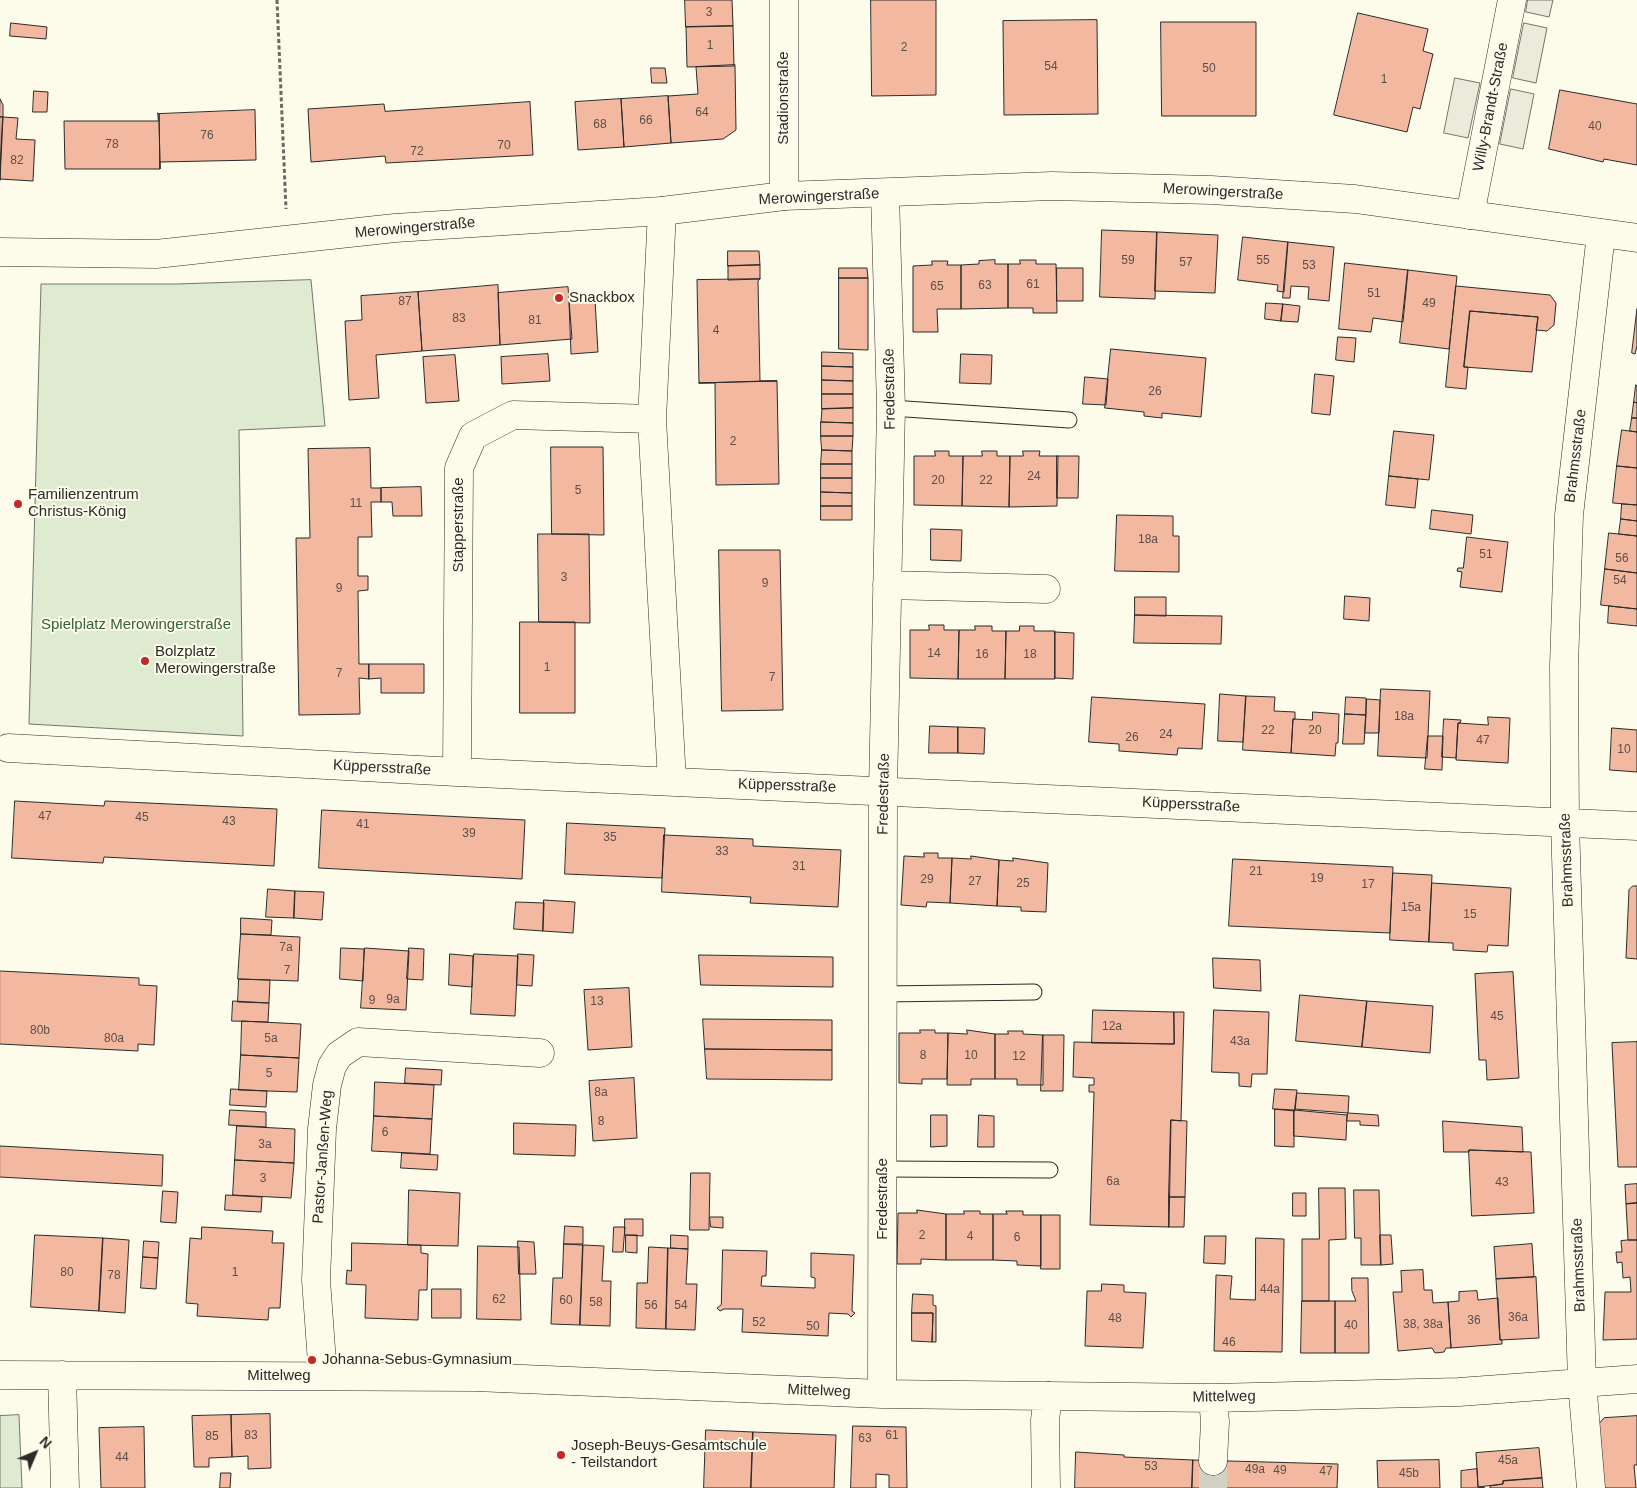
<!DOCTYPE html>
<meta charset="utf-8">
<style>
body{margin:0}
#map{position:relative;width:1637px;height:1488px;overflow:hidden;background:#fdfbea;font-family:Arial,sans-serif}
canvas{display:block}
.north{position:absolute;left:10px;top:1428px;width:50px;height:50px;-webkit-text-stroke:4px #fdfbea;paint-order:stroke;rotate:45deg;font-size:14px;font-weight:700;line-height:20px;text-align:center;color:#2b2b2b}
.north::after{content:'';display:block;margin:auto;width:18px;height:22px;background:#2b2b2b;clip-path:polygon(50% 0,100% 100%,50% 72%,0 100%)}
</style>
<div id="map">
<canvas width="1637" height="1488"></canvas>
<div class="north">N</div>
</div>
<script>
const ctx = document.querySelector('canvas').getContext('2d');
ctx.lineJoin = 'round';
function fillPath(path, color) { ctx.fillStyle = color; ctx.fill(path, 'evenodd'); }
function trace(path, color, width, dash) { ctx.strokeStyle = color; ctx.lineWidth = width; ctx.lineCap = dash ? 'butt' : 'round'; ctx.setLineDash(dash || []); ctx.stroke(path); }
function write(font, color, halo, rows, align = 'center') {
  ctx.font = font + ' Arial,sans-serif'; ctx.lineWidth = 4; ctx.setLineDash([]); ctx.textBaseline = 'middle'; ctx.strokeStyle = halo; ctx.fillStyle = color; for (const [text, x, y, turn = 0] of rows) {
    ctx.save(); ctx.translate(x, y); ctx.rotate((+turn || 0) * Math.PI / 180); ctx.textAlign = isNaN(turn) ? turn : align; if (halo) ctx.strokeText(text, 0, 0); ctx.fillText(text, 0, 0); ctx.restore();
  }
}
const green = new Path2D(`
 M311 280 325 426 239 430 243 736 29 724 41 284H176Z
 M19 1415 22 1488H0V1416Z`);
fillPath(green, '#deebd1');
trace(green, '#74746e', 1);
const parking = new Path2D(`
 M1528 0H1553L1549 17 1526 12Z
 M1524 23 1547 28 1536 83 1513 78Z
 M1455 78 1480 83 1468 138 1444 133Z
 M1511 89 1534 94 1523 149 1500 144Z`);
fillPath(parking, '#eceadb');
trace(parking, '#74746e', 1);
const building = new Path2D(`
 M685 0H732L733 26 686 27Z
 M871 0H936V95L872 96Z
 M1358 13 1428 29 1423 51 1433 54 1420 109 1413 107 1407 132 1334 115Z
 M1097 20 1098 114 1004 115 1003 21Z
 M1161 22H1256V116H1162Z
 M11 23 47 27 46 39 10 36Z
 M733 26 734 66 687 67 686 27Z
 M735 65 736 130 723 139 671 143 668 96 698 94 696 67Z
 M651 68H665L667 83H652Z
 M1560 90 1637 104V165L1604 159 1603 162 1549 149Z
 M34 91 48 92 47 112H33Z
 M668 96 671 143 624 147 621 99Z
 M0 99 3 105V117H0Z
 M621 99 624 147 578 150 575 102Z
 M530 102 533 155 386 163 385 156 311 162 308 109 384 104 385 111Z
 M255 110 256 160 160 162V169L159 114Z
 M158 113 159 114 160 169H65L64 121H158Z
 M0 117H3L0 180Z
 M3 117 18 118 16 139 35 140 33 181 0 179Z
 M1102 230 1157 232 1155 299 1100 297Z
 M1157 232 1218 235 1215 293 1155 291Z
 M1243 237 1288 242 1284 292 1277 291 1278 285 1238 280Z
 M1288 242 1334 247 1329 301 1308 299 1309 287 1291 286 1290 298H1283Z
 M728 251H759L760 265 728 266Z
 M995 260V264H1008V308L961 309V265L979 264V261Z
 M1020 260H1036V264H1056L1057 313H1033V308H1008V264H1020Z
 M932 261H948L947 265H961V309H937L938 332H913V266L932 265Z
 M1345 263 1408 270 1403 322 1373 318 1371 332 1339 329Z
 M760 265V279L728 280V266Z
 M839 268H867L868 278H839Z
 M1057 268H1083V301H1057Z
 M1408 270 1457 276 1449 349 1400 343Z
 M839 278H868V350L839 349Z
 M760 279 758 281 760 381H777L699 383 697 280Z
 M498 285 500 345 422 351 418 292Z
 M1456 286 1550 295 1556 303 1554 325 1547 331 1536 330 1538 317 1470 311 1464 367H1468L1466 389 1446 387Z
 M568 287 572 339 500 345 498 293Z
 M418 292 422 351 376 355 379 398 349 400 345 321 362 320 361 296Z
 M595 300 598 352 571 354 569 302Z
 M1266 303 1283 304 1281 321 1265 319Z
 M1283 304 1300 306 1298 322 1281 321Z
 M1637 309V346L1635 354 1632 353Z
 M1470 311 1538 317 1532 372 1464 367Z
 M1338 337 1356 338 1354 362 1336 360Z
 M1111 349 1206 358 1201 417 1162 413V418L1144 416V412L1105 408Z
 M822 352 853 353V367L822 366Z
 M548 354 550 381 502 384 501 357Z
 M961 354 992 355 991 384 960 383Z
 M455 355 459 401 426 403 423 357Z
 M822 366 853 367V381L822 380Z
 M1315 374 1334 376 1330 415 1312 413Z
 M1085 377 1108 379 1106 405 1083 404Z
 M822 380 853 381V394H822Z
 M777 381 779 484 716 485 715 383H699Z
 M1636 385 1637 386V403L1634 402Z
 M822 394H853V408L822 409Z
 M1634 402 1637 403V418H1632Z
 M853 408V423L821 422 822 409Z
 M1632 418H1637V432L1630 431Z
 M821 422 853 423V436H821Z
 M1622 430 1637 432V468L1617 466Z
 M1394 431 1434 435 1429 480 1389 476Z
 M821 436H853L852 451 822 450Z
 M551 447H603L604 535 552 534Z
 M370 448 371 488H381V502H371L372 537H358V576H368V590L358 591 359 664H369V679L359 678 360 714 299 715 296 538H310L308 449Z
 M822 450 852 451V464H821Z
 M935 451H949V456H963L962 506 914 505V456H935Z
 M982 451H997V456H1010L1009 507 962 506 963 456H982Z
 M1023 451H1040L1039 456H1058L1057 506 1009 507 1010 456H1023Z
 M1057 456H1079L1078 498H1057Z
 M821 464H852V478H821Z
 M1617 466 1637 468V505L1613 503Z
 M1389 476 1418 479 1415 508 1386 505Z
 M821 478H852V493L821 492Z
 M421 487 422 516H393L392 502H381V488Z
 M821 492 852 493V506H821Z
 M1622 504 1637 505V521L1621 519Z
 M821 506H852V520H821Z
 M1432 510 1473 515 1471 534 1430 529Z
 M1117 515 1173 516V536H1179V572L1115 571Z
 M1621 519 1637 521V536L1619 534Z
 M931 529 962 530 961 561 931 560Z
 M1609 533 1637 536V573L1605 569Z
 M538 534H589L590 623 539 622Z
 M1467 537 1508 542 1502 592 1460 587 1462 572 1457 571 1458 568H1463Z
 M719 550H780L783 710 722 711Z
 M1605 569 1637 573V609L1601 605Z
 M1345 596 1370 598 1369 621 1344 619Z
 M1135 597H1166V616L1135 615Z
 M1609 606 1637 609V626L1608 623Z
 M1135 615 1222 616 1221 644 1134 643Z
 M520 622H575V713H520Z
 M929 625H944V630H959L958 679 910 678V630H929Z
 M975 626H992V631H1006L1005 679H958L959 630H975Z
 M1020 626H1034V631H1055V679H1005L1006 631H1019Z
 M1055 632 1074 633 1073 679 1055 678Z
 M369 664H424V693H381V678L369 679Z
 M1381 689 1430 691 1427 758 1378 756Z
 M1220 694 1246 696 1243 742 1218 741Z
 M1246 696 1275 697 1274 711 1295 712V719H1293L1291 753 1243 750Z
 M1092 697 1205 704 1202 749 1178 748 1177 755 1119 751V744L1089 742Z
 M1346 697 1366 698V715L1345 714Z
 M1367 699 1380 700 1379 733H1365Z
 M1313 712 1339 714 1338 743H1336L1335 756 1291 753 1293 719 1312 720Z
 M1345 714 1366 715 1364 744H1343Z
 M1488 717 1510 718 1508 763 1456 760 1458 723 1488 725Z
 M1444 719 1461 720 1460 723H1458L1456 758 1442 757Z
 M930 726 958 727V753H929Z
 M958 727 985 728 984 754 958 753Z
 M1612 728 1637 730V772L1610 770Z
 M1428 736H1443L1442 770 1425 769Z
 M15 801 104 806 105 801 277 809 274 866 104 857 103 863 12 858Z
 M322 810 525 820 522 879 319 868Z
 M567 823 665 828 662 878 565 874Z
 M664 835 753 839V846L841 850 838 907 750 903 751 897 662 892Z
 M924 853H938V858H952L950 903 927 902 926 907 901 905 904 856 924 857Z
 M971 856 999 860 997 906 950 903 952 858 971 859Z
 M1013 858 1048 863 1046 912 1021 911V907L997 906 999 860 1013 861Z
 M1233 859 1393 867 1390 933 1229 926Z
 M1393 873 1432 875 1429 942 1390 940Z
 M1432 883 1511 888 1508 946 1488 945 1487 952 1453 950V943L1429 942Z
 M1633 886H1637V959L1626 958 1629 890Z
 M268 889 295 891 294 918 266 917Z
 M295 891 324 892 322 920 294 918Z
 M544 900 575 902 573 933 543 931Z
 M516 902 544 903 543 931 514 929Z
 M241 918 272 920 271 935 241 934Z
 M241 934 300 937 298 981 238 979Z
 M341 948 364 949 363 981 340 979Z
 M365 948 409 951 406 1010 361 1008Z
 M409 948 424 949 423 980 407 979Z
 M450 954 473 956 472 987 449 985Z
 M474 954 518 956 515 1016 471 1014Z
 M518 954 534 955 532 986 517 985Z
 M699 955 833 957V987L701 985Z
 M1213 958 1260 960 1261 991 1214 988Z
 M0 971 139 978V985L157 986 154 1045 138 1044V1051L0 1044Z
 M1513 972 1519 1078 1487 1080 1486 1060H1479L1475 974Z
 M239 979 270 980 269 1003 238 1002Z
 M629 988 632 1047 588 1050 584 990Z
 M1300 995 1367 1001 1362 1047 1296 1041Z
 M233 1001 269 1003 268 1022 232 1021Z
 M1367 1001 1433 1006 1430 1053 1362 1047Z
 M1093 1010 1174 1012V1044L1092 1043Z
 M1214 1010 1269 1012 1267 1074H1252L1251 1087 1239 1086V1073L1212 1072Z
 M1174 1012H1184L1181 1121 1171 1120 1169 1227 1090 1225 1094 1092H1089V1085H1094V1078L1073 1077 1074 1042 1174 1044Z
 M703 1019 832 1020V1050L705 1049Z
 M242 1021 301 1024 299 1058 241 1055Z
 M920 1030H935V1033H948L947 1079H922V1084L899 1083V1033H920Z
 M967 1030 995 1034V1079H971V1085H947L948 1033 967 1034Z
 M1008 1031H1023V1034L1043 1035V1085H1017V1079H995V1034H1008Z
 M1043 1035H1064L1063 1091H1041Z
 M1637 1042V1167H1618L1612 1043Z
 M705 1049 832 1050V1080L707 1079Z
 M241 1055 299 1058 297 1092 239 1090Z
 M406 1068 442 1070 441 1085 405 1083Z
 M634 1078 637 1138 593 1141 589 1081Z
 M375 1082 434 1085 432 1119 374 1116Z
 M231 1089 267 1091 266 1107 230 1105Z
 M1275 1089 1297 1090 1295 1111 1273 1109Z
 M1297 1093 1349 1096 1348 1113 1295 1109Z
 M1275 1109 1294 1110V1147L1275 1146Z
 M230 1110 266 1112V1127L229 1125Z
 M1294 1110 1347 1115 1346 1140 1294 1136Z
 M1348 1113 1378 1115 1379 1126 1360 1125V1121H1347Z
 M931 1115H947V1146L931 1147Z
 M979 1115 994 1116V1147H978Z
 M374 1116 432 1119 430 1154 372 1151Z
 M1171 1120 1187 1121 1185 1197H1169Z
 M1443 1121 1522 1127 1523 1152 1469 1150V1152H1444Z
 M514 1123 576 1125 575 1156 514 1154Z
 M237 1126 295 1129 294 1163 235 1160Z
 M0 1146 163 1155 162 1186 0 1177Z
 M1469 1150 1531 1152 1534 1213 1472 1216Z
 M402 1153 438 1155 437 1170 401 1168Z
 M235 1160 294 1163 291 1198 233 1195Z
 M691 1173H710L709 1230H690Z
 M1637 1184V1203L1626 1204 1625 1185Z
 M1319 1188H1345L1346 1239 1329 1240V1301H1302V1239H1319Z
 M409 1190 460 1193 458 1246 408 1245Z
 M1354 1190H1379L1381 1265H1361V1238H1355Z
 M163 1191 178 1192 176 1223 161 1222Z
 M1293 1193H1306V1216H1293Z
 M226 1195 262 1197 261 1212 225 1210Z
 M1169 1197H1185L1184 1227H1169Z
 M1637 1203V1240H1628L1626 1204Z
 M917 1210 946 1214V1260L921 1259V1264H897L898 1213H917Z
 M964 1211H980V1214H993V1260H946V1214H964Z
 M1006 1211H1023V1215H1041V1266L1017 1265V1261L993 1260V1214H1007Z
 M1041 1215H1060V1269H1041Z
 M710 1217H723V1228L711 1227Z
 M625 1219H643V1236L625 1235Z
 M565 1226 583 1227V1244H564Z
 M202 1227 273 1231 272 1243H284L280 1308H269L268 1320 197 1316 198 1304 186 1303 190 1238 201 1239Z
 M614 1227H625L623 1252H613Z
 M35 1235 103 1238 99 1311 31 1307Z
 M626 1235H637V1253L626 1252Z
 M671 1235 688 1236V1249L671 1248Z
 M1380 1235H1391L1393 1264 1381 1265Z
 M1205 1236H1226L1225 1264 1204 1263Z
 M103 1238 129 1240 125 1313 99 1311Z
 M1256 1238 1284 1239 1282 1352 1214 1351 1216 1275 1232 1276 1230 1299 1255 1300Z
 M1628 1240H1637V1339L1603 1340 1605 1292H1631L1630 1277 1623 1278 1622 1262 1617 1263 1616 1252H1622L1621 1241Z
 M144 1241 159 1242 158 1258 143 1257Z
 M518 1241 534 1242 536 1274H519Z
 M352 1243 421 1245V1253L428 1254 427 1290H419L418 1320 365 1318 366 1285 346 1284 347 1270 351 1271Z
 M564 1244 583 1245 580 1325 551 1324 553 1278H562Z
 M1532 1244 1534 1277 1496 1279 1494 1247Z
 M583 1245 604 1246 602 1281H611L610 1326 580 1325Z
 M478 1246 519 1247 521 1320 477 1319Z
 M649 1247 668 1248 666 1329 636 1328 637 1283H647Z
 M668 1248 688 1249 686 1284H697L695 1330 666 1329Z
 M723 1250 767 1251 766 1276H762L761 1286 815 1288V1278L811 1277V1253L854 1255 852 1311 855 1313 851 1317 848 1314 829 1313 828 1336 742 1332 743 1309H724L720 1311 717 1308 721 1305Z
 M143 1257 158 1258 156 1289 141 1288Z
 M1423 1270 1424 1290H1432L1433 1303 1448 1302 1451 1348H1446L1444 1352 1435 1353 1432 1348 1398 1351 1393 1292H1402L1401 1271Z
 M1536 1277 1539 1338 1500 1340 1496 1279Z
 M1352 1278H1368L1369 1353H1335V1301H1356L1352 1291Z
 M1102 1284 1124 1285V1292L1146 1293 1143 1348 1085 1346 1087 1291H1101Z
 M432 1289H461V1318H432Z
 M1477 1291 1478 1300 1498 1298 1500 1340H1502V1344L1451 1348 1448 1302 1459 1301V1292Z
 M913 1294 933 1295V1305L936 1306V1342H932L933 1313H912Z
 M1302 1301H1335V1353H1301Z
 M912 1313H933L932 1342 912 1341Z
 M270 1414 271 1468 248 1469V1456L232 1457 231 1415Z
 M231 1415 232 1457 209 1458V1467H194L192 1416Z
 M1637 1416V1465H1634L1636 1488H1603L1597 1426 1604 1418Z
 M853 1426 906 1427 907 1488H889V1475L876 1474V1488H851Z
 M144 1427 145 1488H101L99 1428Z
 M706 1430 753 1432 751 1488H704Z
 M753 1432 836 1435 834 1488H751Z
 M1539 1448 1542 1478 1503 1481V1484L1478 1487 1476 1453Z
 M1076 1452 1124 1455V1457L1193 1460 1192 1488H1075Z
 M1193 1460 1338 1464 1337 1488H1192Z
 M1439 1460 1440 1488H1378L1377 1461Z
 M1477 1469 1478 1487 1485 1488H1461V1471Z
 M221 1473H231L230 1488H220Z
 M1542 1478 1543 1488H1490V1486L1503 1484V1481Z`);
fillPath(building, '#f2b8a0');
trace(building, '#2b2b2b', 1);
trace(new Path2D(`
 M1213 1488V1461`), '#d3d1c4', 28, [28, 14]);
const service = new Path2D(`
 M891 408 1069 420
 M883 994 1034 992
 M883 1169 1050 1170`);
const minor = new Path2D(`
 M784 196V0
 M662 211 652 419 672 781
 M1470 215 1512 0
 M887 585 1046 589
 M8 748 457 772 1637 826
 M457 772 459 468 473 436 513 415 652 419
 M0 1375 475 1377 882 1394 1213 1398 1459 1392 1637 1379
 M62 1375 65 1488
 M323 1376 316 1280 322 1129 327 1085 332 1066 339 1055 358 1042 540 1053
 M882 1394 883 790 891 408 885 193
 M1213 1398 1215 1422 1213 1461
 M1046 1488 1045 1420 1048 1396
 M1591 1488 1582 1382 1565 823 1564 666 1569 515 1601 234`);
const tertiary = new Path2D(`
 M0 252 156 254 395 228 662 211 784 196 1052 186 1211 190 1355 199 1637 238`);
trace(service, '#2b2b2b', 17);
trace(minor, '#2b2b2b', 29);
trace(tertiary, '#2b2b2b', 29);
trace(new Path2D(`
 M277 0 286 209`), '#6a6964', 3, [4, 2.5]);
trace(service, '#fdfbea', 15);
trace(minor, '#fdfbea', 28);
trace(tertiary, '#fdfbea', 28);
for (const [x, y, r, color] of [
 [559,298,5,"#c62828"],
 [18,504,5,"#c62828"],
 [145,661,5,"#c62828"],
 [312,1360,5,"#c62828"],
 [561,1455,5,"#c62828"]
]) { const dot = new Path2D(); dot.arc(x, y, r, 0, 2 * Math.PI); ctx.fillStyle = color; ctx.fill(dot); trace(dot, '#fdfbea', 2); }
write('12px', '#5d4e48', null, [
 ["3",709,13],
 ["1",710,46],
 ["2",904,48],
 ["54",1051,67],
 ["50",1209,69],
 ["1",1384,80],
 ["64",702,113],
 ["66",646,121],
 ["68",600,125],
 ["40",1595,127],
 ["76",207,136],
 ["78",112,145],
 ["70",504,146],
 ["72",417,152],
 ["82",17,161],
 ["59",1128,261],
 ["55",1263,261],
 ["57",1186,263],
 ["53",1309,266],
 ["61",1033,285],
 ["63",985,286],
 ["65",937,287],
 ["51",1374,294],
 ["87",405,302],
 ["49",1429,304],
 ["83",459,319],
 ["81",535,321],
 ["4",716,331],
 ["26",1155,392],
 ["2",733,442],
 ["24",1034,477],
 ["20",938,481],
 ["22",986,481],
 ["5",578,491],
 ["11",356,504],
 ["18a",1148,540],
 ["51",1486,555],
 ["56",1622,559],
 ["3",564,578],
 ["54",1620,581],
 ["9",765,584],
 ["9",339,589],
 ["14",934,654],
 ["16",982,655],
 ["18",1030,655],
 ["1",547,668],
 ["7",339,674],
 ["7",772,678],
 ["18a",1404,717],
 ["22",1268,731],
 ["20",1315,731],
 ["24",1166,735],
 ["26",1132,738],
 ["47",1483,741],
 ["10",1624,750],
 ["47",45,817],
 ["45",142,818],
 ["43",229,822],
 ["41",363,825],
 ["39",469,834],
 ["35",610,838],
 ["33",722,852],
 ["31",799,867],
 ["21",1256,872],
 ["19",1317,879],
 ["29",927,880],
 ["27",975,882],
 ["25",1023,884],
 ["17",1368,885],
 ["15a",1411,908],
 ["15",1470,915],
 ["7a",286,948],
 ["7",287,971],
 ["9a",393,1000],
 ["9",372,1001],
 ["13",597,1002],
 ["45",1497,1017],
 ["12a",1112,1027],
 ["80b",40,1031],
 ["80a",114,1039],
 ["5a",271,1039],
 ["43a",1240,1042],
 ["8",923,1056],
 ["10",971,1056],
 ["12",1019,1057],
 ["5",269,1074],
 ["8a",601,1093],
 ["8",601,1122],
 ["6",385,1133],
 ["3a",265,1145],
 ["3",263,1179],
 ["6a",1113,1182],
 ["43",1502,1183],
 ["2",922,1236],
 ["4",970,1237],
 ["6",1017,1238],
 ["80",67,1273],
 ["1",235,1273],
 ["78",114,1276],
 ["44a",1270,1290],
 ["62",499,1300],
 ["60",566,1301],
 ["58",596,1303],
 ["56",651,1306],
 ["54",681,1306],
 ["36a",1518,1318],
 ["48",1115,1319],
 ["36",1474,1321],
 ["52",759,1323],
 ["38, 38a",1423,1325],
 ["40",1351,1326],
 ["50",813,1327],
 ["46",1229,1343],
 ["83",251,1436],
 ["61",892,1436],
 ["85",212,1437],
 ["63",865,1439],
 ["44",122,1458],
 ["45a",1508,1461],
 ["53",1151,1467],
 ["49a",1255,1470],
 ["49",1280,1471],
 ["47",1326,1472],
 ["45b",1409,1474]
]);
write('15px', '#2b2b2b', '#fdfbea', [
 ["Stadionstraße",784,98,-90],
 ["Willy-Brandt-Straße",1491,107,-79],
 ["Merowingerstraße",1223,192,3],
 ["Merowingerstraße",819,197,-3],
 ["Merowingerstraße",415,228,-5],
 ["Fredestraße",890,389,-91],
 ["Brahmsstraße",1576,456,-83],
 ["Stapperstraße",459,525,-90],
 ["Küppersstraße",382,768,3],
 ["Küppersstraße",787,786,2],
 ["Fredestraße",884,794,-89],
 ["Küppersstraße",1191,805,3],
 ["Brahmsstraße",1567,860,-92],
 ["Pastor-Janßen-Weg",323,1157,-86],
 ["Fredestraße",883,1199,-90],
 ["Brahmsstraße",1579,1265,-92],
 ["Mittelweg",279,1376],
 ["Mittelweg",819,1391,2],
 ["Mittelweg",1224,1397,-1]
]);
write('15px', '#2b2b2b', '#fdfbea', [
 ["Snackbox",569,298],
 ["Familienzentrum",28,495],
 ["Christus-König",28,512],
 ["Bolzplatz",155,652],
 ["Merowingerstraße",155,669],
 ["Johanna-Sebus-Gymnasium",322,1360],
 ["Joseph-Beuys-Gesamtschule",571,1446],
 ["- Teilstandort",571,1463]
], 'left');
write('15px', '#34623c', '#fdfbea', [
 ["Spielplatz Merowingerstraße",136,625]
]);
</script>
